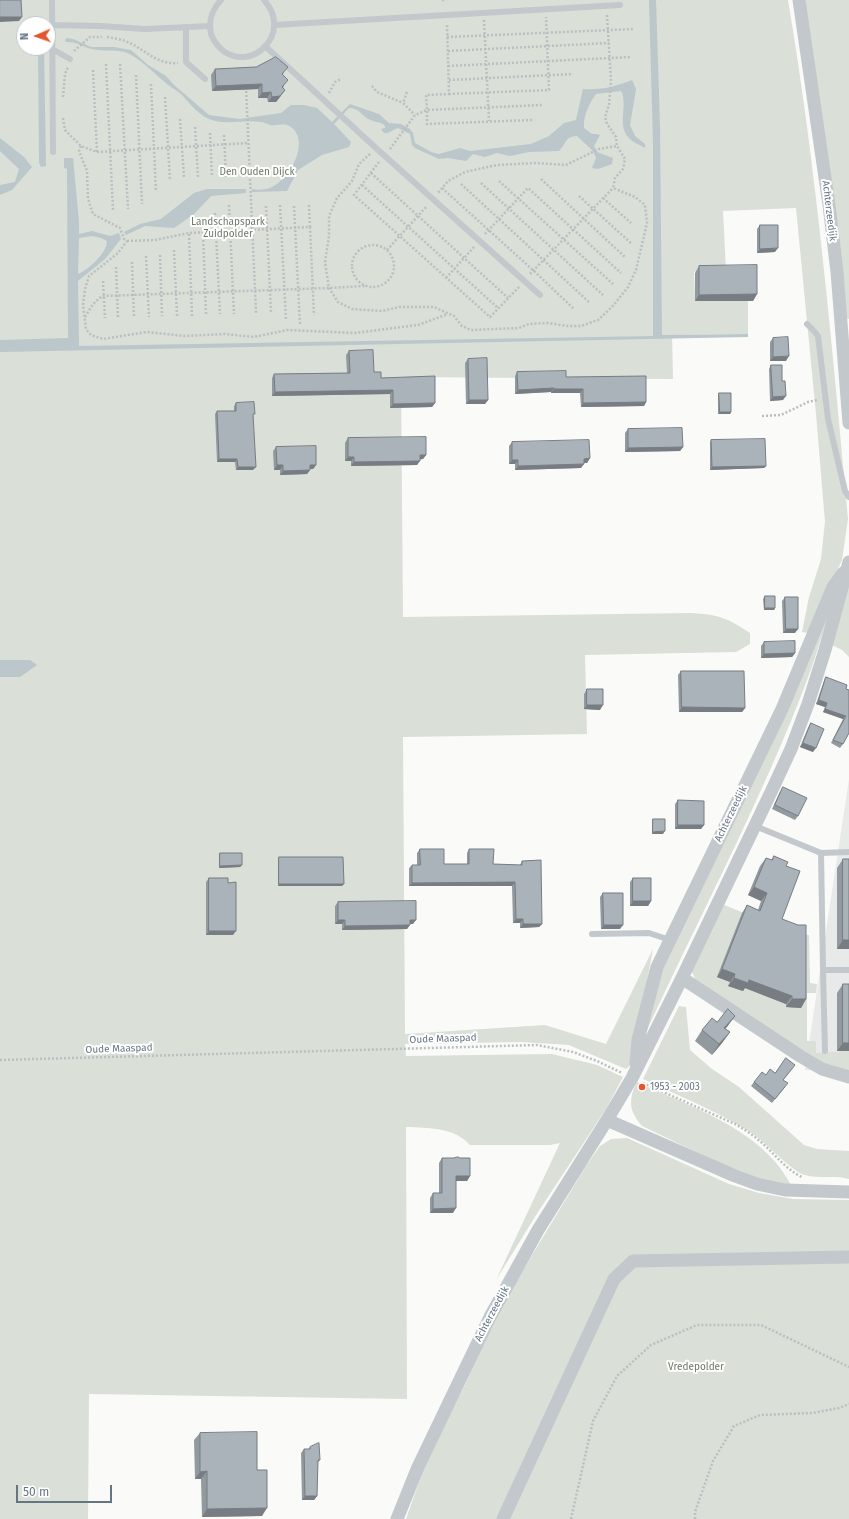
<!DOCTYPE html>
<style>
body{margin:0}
#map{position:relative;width:849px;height:1519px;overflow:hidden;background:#fafaf8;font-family:"Fira Sans",sans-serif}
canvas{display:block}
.north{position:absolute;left:16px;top:16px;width:40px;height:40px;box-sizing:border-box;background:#fff;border:1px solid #c1c8cd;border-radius:50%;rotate:268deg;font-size:11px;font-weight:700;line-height:16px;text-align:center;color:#657683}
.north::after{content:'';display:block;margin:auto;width:14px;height:18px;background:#e4572e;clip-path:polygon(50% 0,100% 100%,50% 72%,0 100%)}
.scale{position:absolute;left:16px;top:1485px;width:96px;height:18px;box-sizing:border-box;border:2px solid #657683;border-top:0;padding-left:5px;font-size:12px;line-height:14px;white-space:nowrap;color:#657683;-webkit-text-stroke:3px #fff;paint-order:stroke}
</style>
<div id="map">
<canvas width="849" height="1519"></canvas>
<div class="north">N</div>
<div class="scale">50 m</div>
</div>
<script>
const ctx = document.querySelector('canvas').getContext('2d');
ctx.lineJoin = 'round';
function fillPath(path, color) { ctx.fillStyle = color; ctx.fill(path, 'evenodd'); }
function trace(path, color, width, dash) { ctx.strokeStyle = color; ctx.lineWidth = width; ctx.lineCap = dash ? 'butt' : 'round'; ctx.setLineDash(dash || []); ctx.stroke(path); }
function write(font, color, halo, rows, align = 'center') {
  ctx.font = font + ' "Fira Sans",sans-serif'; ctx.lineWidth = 4; ctx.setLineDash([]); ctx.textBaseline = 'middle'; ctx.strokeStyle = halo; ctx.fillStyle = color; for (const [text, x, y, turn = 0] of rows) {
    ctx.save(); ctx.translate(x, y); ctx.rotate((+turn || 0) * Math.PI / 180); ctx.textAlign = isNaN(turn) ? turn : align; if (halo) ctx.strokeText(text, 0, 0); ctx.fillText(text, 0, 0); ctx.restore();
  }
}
fillPath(new Path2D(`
 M849 779V1072L805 1070Z`), '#e8e9e9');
fillPath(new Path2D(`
 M0 0H788C817 172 832 346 848 519L842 560 808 633 802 632 809 597 821 559 825 522 816 414 796 208 723 211 726 271 694 272 695 300 748 298V334L672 335 673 379 401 377 403 617 692 613C720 615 727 618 750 633V644L736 652 585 655 587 734 403 737 405 1034 545 1025 606 1044 653 949 631 1065 626 1069 569 1045 521 1042 405 1044 406 1056 552 1054 597 1065 623 1077 606 1109 538 1212 496 1280 560 1143 550 1145H470C454 1127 429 1128 406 1127L407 1399 89 1394 88 1519H0ZM24 24H48V48H24Z
 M805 0H849V319L843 317Z
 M849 581V657L842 650 832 645Z
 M832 604C822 636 812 669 799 701 753 817 694 927 642 1041L659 977Z
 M724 905 797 934 809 935 810 983 817 984 816 993H807V1041H816V1053L849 1051V1071L825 1064 699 987 691 970Z
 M679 1006 686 1007 690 1050 712 1069 739 1087 804 1145 817 1149 849 1151V1179C833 1174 813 1181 798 1172 782 1162 767 1143 750 1132 717 1111 679 1096 643 1079Z
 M637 1082C691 1107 762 1129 791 1185L750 1176 717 1162 642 1126C629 1111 628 1100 637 1082Z
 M627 1138 729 1184 759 1193 793 1199 849 1200V1519H406L430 1451 464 1387 491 1327 520 1275 586 1166 600 1146 611 1139Z`), '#dadfd7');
fillPath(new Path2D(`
 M649 0H656L660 126 662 335 748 334V337L0 352V340L68 338 67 169 64 168V158H73L79 222V234L92 231 110 236 119 233 121 239 105 259 78 281 79 346 653 336V143ZM92 236 101 238 107 241C107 253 88 270 78 274L79 238Z
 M67 38 73 39 91 47H114L131 50 148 65 166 76 174 85 209 115 239 119 281 113 291 105H304L317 108 332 122 350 104 379 114 389 123 401 124 410 129 413 133 415 143 431 152 439 154 460 148 470 151 531 144 549 136 564 123 576 120 583 89C602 90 614 87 632 80L636 89 630 125 635 136 645 144V148C641 145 634 143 631 140 615 126 629 106 621 91L596 94C589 104 583 116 584 128L592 134H597L600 135 594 146 597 152 613 158 612 164 598 169 592 168 596 158 593 151 577 136C564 137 567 143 559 151L529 152 510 156 497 153 485 157 473 154 466 161 448 158 439 159 415 148 412 145 410 134 398 128C393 129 389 134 384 133L381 129 385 128V126C381 121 376 123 371 120 362 117 359 107 349 108L334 124 351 142 349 147 322 155 298 170 287 191 252 192V189C258 190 264 190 270 188 289 181 311 142 291 127 285 122 277 126 270 125 267 124 264 122 261 122 243 119 223 127 205 117 195 111 188 101 181 94 178 91 174 89 171 87 157 77 141 58 125 52 114 49 103 52 92 49 83 47 76 41 66 42L65 40Z
 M38 48H44L46 166 41 167 39 163Z
 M0 138 24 157 32 167 12 190 0 195V185L15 182 19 169 0 151Z
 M207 189H246V193L211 196 194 214 174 228 145 226 126 235 124 232 140 224 161 219 194 193Z
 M0 660H30L37 665 20 677H0Z`), '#bbc7cb');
trace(new Path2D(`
 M442 0H445
 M607 15 611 81 609 105 605 117 607 124 616 137 617 146
 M484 20 489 121
 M107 37C113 38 120 39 125 41 144 48 156 65 178 63
 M447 37 634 29
 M74 51 90 37H102
 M448 51 609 43
 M106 64 113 210
 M120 64 128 209
 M448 66 631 57
 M93 70 97 152
 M136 75 142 204
 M449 80 573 74
 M151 84 156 192
 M372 86 377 92 403 103
 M246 87 256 313
 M407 92 403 103 415 115
 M329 93 335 82 341 79
 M449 94 549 90 546 17
 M63 97 65 74 68 67
 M165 97 170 180
 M63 118 65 130 81 146 97 152 248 143
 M180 119 184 178
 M532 120 427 124V110L542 105
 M195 127 198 177
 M210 133 212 177
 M224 135 226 177
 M81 146 79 151 87 171 88 199 93 214 120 228 124 239 127 241 118 253 89 276 85 289 83 305 86 329 91 335 103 339 147 332 185 336 225 334 254 337 287 330 354 333 418 325 448 314
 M390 149 415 115 427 110 426 95 449 94 447 24
 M370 154 359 164 352 181 337 198 329 216V236L325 262 329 288 338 302 352 309 382 311 399 307H434L454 316 462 326 471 330 519 328 529 324 547 323 568 326H581L598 320 612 307 628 287 636 270 647 223 645 205 635 197 613 188 615 178 623 169 625 159 617 146 599 149 566 165 536 163 497 165 465 172 448 181 438 193
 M379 162 354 195 490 317 519 287
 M371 173 508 298
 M541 179 626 258
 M499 181 613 284
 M481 183 603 295
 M461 184 590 303
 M362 185 498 308
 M442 188 534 271 574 309
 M579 196 632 244
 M603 198 631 223
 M229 205 234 314
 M280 205 286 320
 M309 205 310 227
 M266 206 271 312
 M294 206 300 325
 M215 213 220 314
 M203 232 206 314
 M485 234 528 188 621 273
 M127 241 155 240 189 233
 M352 266a21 21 0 1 1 42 0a21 21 0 1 1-42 0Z
 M174 250 177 316
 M387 250 427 206
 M160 255 162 316
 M146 256 149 317
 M132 262 134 317
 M116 267 118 318
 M530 274 613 188
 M446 278 474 247
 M103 281 105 318
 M192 316 189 233 310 227 314 315
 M85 317 93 304 102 296 329 288 365 286
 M762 416 781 415 808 402 817 400
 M0 1060 537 1045 573 1052 597 1061 622 1073
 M643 1083 735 1124C744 1129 753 1135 761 1142 775 1154 785 1169 802 1177
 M571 1519 593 1421 617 1376 651 1345 697 1325H761L849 1367
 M695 1519V1512L713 1461 734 1426 760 1415 813 1413 839 1408 849 1404`), '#bbbfc2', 2.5, [2, 2]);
trace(new Path2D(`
 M52 0 53 152
 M221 0C212 10 208 20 211 34 213 40 217 45 221 49 251 75 294 33 264 0
 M52 25 100 26 145 29 210 26
 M274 25 620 5
 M186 27V62L205 79
 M265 46 377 149 540 295
 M52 49 70 59
 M807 324 814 331 818 336 828 419 845 491 849 497
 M755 826 821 853 849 852
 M821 853 823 970H849
 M592 934 649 933 670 940
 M823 970 825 1051`), '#c3c8cc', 6);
trace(new Path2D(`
 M799 0 829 205 837 272 849 423
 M682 978 800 1056 822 1069 849 1077
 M636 1063 638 1040 657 967 782 709 833 587 843 573
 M607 1120 735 1176 757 1184 785 1190 849 1192
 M397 1519 418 1467 490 1317 538 1230 607 1120 632 1078 682 978 772 790 791 749 808 704 825 650 849 562
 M503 1519 614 1279 633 1261 849 1257`), '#c3c8cc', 13);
fillPath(new Path2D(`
 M215 69 284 73 282 75 284 86 283 88 281 96 276 102H268L267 98H258V89L212 91 211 75Z
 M760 225 775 252 757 253V229Z
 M699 266 757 294 753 301H695V273Z
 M773 338 786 361H770V342Z
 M349 351 374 372 381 378 435 403 432 407 390 408V394L272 396V378L274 374 347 373 346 355Z
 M468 359 488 400 485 404H466L465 363Z
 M771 365 782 381 783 400 770 401 769 369Z
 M517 372 566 377 646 402 644 406 581 407 580 393H551V392L515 394V376Z
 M719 393 731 412 730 414H718V395Z
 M236 403 253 416V470H236L235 462H217L215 414 217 411H234V406Z
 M628 429 683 447 680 451 625 452V433Z
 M348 438 426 455 423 459H420L417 465 351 466V461H345V443Z
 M711 440 766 466 764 468 710 470V442Z
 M512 442 590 458 587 463H584L581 468 515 470V464H509V446Z
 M276 447 316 465 313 469H310V470L307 474 280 475V470H274L273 451Z
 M765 596 775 608 774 610H764L763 599Z
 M785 597 795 633H783L782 601Z
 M764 642 795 653 792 657 761 658V646Z
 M681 671 745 708 742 712H679L678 675Z
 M826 677 846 689 843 744 840 748 831 743 843 719 823 712 825 707 816 704 824 681Z
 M587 689 600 710 584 709V694Z
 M811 723 813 752 800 747 808 728Z
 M783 787 798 816 795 820 772 809 780 792Z
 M678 800 704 825 701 829H675V804Z
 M653 819 663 834H652V821Z
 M420 849 444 864H467V853L469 849 493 864 520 865 522 861 542 924 539 927 520 928V923H513L512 886H409V868L412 865H417V853Z
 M220 853 242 865 240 867 219 868V855Z
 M774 856 786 866 782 919 806 999 801 1008 786 1007V1004L745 988 743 991 728 986 730 982 717 977 742 913 747 905 758 910 761 901 748 895 760 866 766 858 771 860Z
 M279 857 342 886H278V859Z
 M843 859H849V949H837V868Z
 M209 878 228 883 233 935H206V882Z
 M633 878 651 901 648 906H630V882Z
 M603 893 620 929H601L600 897Z
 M338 902 413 924H410L407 929 342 930V924H335V906Z
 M843 984H849V1051H837V993Z
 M735 1016 725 1029 730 1032 722 1043 712 1055 695 1041 702 1030Z
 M792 1069 783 1080 785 1087 772 1103 751 1086 754 1082 766 1075Z
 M442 1158 470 1176 467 1181H456L453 1213H430V1198L433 1193H439V1163Z
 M200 1433 257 1470 262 1516 202 1517 201 1479H195L194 1440Z
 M310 1447 320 1460 318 1462 317 1496 314 1500H302L301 1453 304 1449H309Z`), '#929a9f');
fillPath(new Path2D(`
 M0 17H22L19 21 0 22Z
 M262 84 258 89 212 91 216 86Z
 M285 90 276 102H268L272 97Z
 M271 92 267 98H258L262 93Z
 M778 248 775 252 757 253 760 249Z
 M757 294 753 301H695L699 295Z
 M789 356 786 361H770L773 357Z
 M554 388 551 392 515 394 518 390Z
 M554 389H583L580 393H551Z
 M393 390 390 394 272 396 275 392Z
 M786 396 783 400 770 401 773 397Z
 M469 400H488L485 404H466Z
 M646 402 644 406 581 407 583 403Z
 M435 403 432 407 390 408 393 404Z
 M720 412H731L730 414H718Z
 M683 447 680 451 625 452 628 448Z
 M420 455H426L423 459 417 460Z
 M348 457H354L351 461H345Z
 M590 458 587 463H581L584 459Z
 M219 459H237L235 462H217Z
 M512 460H518L515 464H509Z
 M420 461 417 465 351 466 354 462Z
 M584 464 581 468 515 470 518 466Z
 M277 465H283L280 470H274Z
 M310 465H316L313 469H307Z
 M766 466 764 468 710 470 712 467Z
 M238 467H256L253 470H236Z
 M310 470 307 474 280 475 283 471Z
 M765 608H775L774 610H764Z
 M786 629H798L795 633H783Z
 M795 653 792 657 761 658 764 654Z
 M819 700 827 703 825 707 816 704Z
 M587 705H603L600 710 584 709Z
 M682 707 745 708 742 712H679Z
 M825 709 846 716 843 719 823 712Z
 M803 743 816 748 813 752 800 747Z
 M678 825H704L701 829H675Z
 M665 831 663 834H652L653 832Z
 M242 865 240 867 219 868 220 866Z
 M515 882 512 886H409L412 883Z
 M279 884H344L342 886H278Z
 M754 887 767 893 761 901 748 895Z
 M633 901H651L648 906H630Z
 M516 919H523L520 923H513Z
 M338 920H345L342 924H335Z
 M410 920H416L413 924H407Z
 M523 924H542L539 927 520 928Z
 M410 925 407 929 342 930 345 926Z
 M604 925H623L620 929H601Z
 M209 931H236L233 935H206Z
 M843 940H849V949H837Z
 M722 969 735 974 730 982 717 977Z
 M734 978 749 980 792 996 786 1004 745 988 743 991 728 986Z
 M792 999H806L801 1008 786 1007Z
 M735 1016 727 1027 716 1038 724 1028Z
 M730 1032 722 1043 712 1055 719 1044Z
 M843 1043H849V1051H837Z
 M456 1176H470L467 1181H453Z
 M456 1208 453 1213H430L433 1209Z
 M207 1471 201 1479H195L200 1472Z
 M305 1496H317L314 1500H302Z
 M267 1508 262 1516 202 1517 207 1509Z`), '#777d82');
const building = new Path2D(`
 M0 0H21L22 17H0Z
 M276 57 288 67 282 74 288 80 282 87 285 90 280 96 272 97 271 92 262 93V84L216 86 215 69 256 67Z
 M760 225H778V248L760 249Z
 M757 265V294L699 295V266Z
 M788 337 789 356 773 357V338Z
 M373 350 374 372H381V378L435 376V403L393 404V390L275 392 274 374 350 373 349 351Z
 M487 358 488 400H469L468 359Z
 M771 365H782V381H785L786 396 773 397Z
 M566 371V377L646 376V402L583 403V389H554V388L518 390 517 372Z
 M719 393H731V412H720Z
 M254 402 255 414H253L256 467H238L237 459H219L217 411H236V403Z
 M682 428 683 447 628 448V429Z
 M426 437V455H420V461L354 462V457H348V438Z
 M765 439 766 466 712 467 711 440Z
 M589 440 590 458 584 459V464L518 466V460H512V442Z
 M316 446V465H310V470L283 471V465H277L276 447Z
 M765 596H775V608H765Z
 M785 597H798V629H786Z
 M795 641V653L764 654V642Z
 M681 671H744L745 708 682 707Z
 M826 677 847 685 846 689 849 690V733L843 744 833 740 846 716 825 709 827 703 819 700Z
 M587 689H603V705H587Z
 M811 723 824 729 816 748 803 743Z
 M783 787 807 798 798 816 775 805Z
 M678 800 704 801V825H678Z
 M653 819H665V831L653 832Z
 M420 849H444V864H469V849H494L493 864 522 865V861L541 860 542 924H523V919H516L515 882 412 883V865H420Z
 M220 853H242V865L220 866Z
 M774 856 788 862 786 866 800 871 782 919 798 925H806V999H792V996L749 980 748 983 734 978 735 974 722 969 747 905 760 911 767 893 754 887 766 858 772 860Z
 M279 857H343L344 884H279Z
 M843 859H849V940H843Z
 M209 878H228V883L236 882V931H209Z
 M633 878H651V901H633Z
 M603 893H623V925H604Z
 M416 901V920H410V925L345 926V920H338V902Z
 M843 984H849V1043H843Z
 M728 1009 735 1016 724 1028 730 1032 719 1044 702 1030 712 1018 717 1022Z
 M786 1058 795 1065 783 1080 788 1083 775 1099 754 1082 762 1072 766 1075 770 1069 775 1073Z
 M458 1157 460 1158H470V1176H456V1208L433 1209V1193H442V1158H453Z
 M257 1432V1470H267V1508L207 1509V1471L200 1472V1433Z
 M319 1443 320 1460H318L317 1496H305L304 1449H310V1447Z`);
fillPath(building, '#aab3b9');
trace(building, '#777d82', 1);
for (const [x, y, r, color] of [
 [642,1087,4,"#e4572e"]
]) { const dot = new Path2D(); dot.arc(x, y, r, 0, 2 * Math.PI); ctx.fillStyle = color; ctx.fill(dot); trace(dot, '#fff', 1.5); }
write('10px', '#687a64', '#fff', [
 ["Den Ouden Dijck",257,172],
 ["Landschapspark",228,222],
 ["Zuidpolder",228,234],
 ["Vredepolder",696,1367]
]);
write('10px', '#657683', '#fff', [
 ["Achterzeedijk",829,211,83],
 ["Achterzeedijk",731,814,-64],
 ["Oude Maaspad",443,1039,-2],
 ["Oude Maaspad",119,1049,-2],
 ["Achterzeedijk",492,1314,-62]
]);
write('10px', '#657683', '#fff', [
 ["1953 - 2003",650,1087]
], 'left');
</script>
